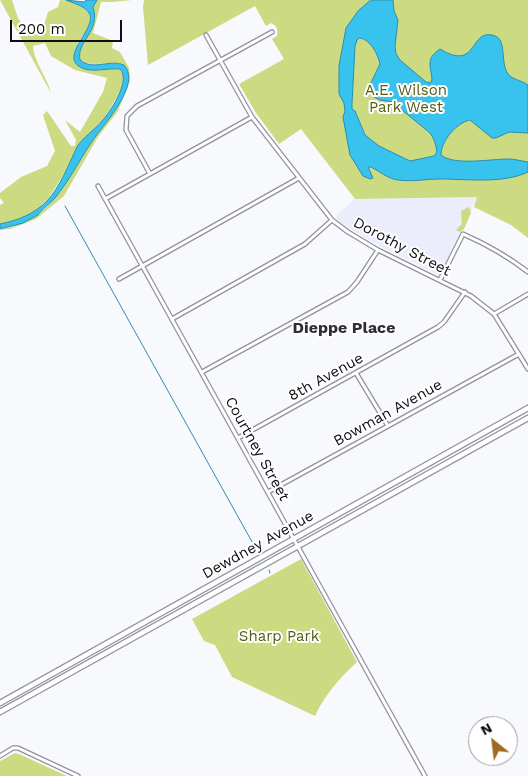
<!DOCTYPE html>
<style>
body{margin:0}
#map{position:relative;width:528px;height:776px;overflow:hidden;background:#f8f9fd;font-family:"Work Sans",sans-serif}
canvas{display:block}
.north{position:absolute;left:468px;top:716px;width:50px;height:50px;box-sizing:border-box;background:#fff;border:1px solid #9f9fa1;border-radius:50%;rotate:331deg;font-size:14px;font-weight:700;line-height:20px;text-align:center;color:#0f0f13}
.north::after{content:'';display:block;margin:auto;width:18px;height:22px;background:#9f6b22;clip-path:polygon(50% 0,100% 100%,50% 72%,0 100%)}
.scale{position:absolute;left:10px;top:20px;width:112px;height:22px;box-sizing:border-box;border:2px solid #0f0f13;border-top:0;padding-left:6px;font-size:15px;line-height:18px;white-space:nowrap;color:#0f0f13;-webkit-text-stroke:4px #fff;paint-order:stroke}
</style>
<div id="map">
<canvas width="528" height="776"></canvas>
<div class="north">N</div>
<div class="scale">200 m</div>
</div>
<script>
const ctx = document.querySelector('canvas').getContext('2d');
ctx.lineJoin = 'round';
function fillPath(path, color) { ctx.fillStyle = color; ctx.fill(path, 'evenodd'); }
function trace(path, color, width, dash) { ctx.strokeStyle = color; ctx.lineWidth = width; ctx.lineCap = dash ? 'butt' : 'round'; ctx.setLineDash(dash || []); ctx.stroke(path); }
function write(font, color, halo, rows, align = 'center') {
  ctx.font = font + ' "Work Sans",sans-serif'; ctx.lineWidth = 4; ctx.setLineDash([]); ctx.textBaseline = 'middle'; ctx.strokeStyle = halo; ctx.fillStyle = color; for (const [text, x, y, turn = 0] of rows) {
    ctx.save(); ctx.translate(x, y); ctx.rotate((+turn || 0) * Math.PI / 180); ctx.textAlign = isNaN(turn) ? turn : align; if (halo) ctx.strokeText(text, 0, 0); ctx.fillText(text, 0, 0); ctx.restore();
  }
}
fillPath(new Path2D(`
 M477 197 464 229 460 232 439 275 383 248 347 227 335 217 355 199Z`), '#ebecfc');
fillPath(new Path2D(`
 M0 0H12L18 18 27 32 43 28 48 12 58 7 60 0C71 0 82 5 89 13 94 26 83 33 78 43 76 48 76 54 75 60 85 74 104 68 120 69L124 76 121 90 108 112 103 120 79 145 73 160 48 199 35 211 24 218 0 224V205L4 203 0 198V193L21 177 47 166 55 151 43 115 47 111 71 146H75L76 140 65 120 80 132 103 92 107 78 75 70 51 56 45 43 33 46C34 62 47 77 51 93Z
 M97 0H132L112 2H101L93 33 113 41 112 48 120 52 129 68 130 81 118 111 98 137 64 196 36 219 10 229 0 230C4 228 10 228 14 226 24 221 34 216 43 210 51 204 55 196 60 189 72 175 80 160 90 144 100 128 138 90 127 69 120 56 93 70 80 60 76 42 101 28 93 7Z
 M144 0H528V238L511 225 474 207 477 197 355 199 301 129 279 144 256 113 239 84 284 59 272 39 277 36C278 29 277 26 271 23L266 26 255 6 148 65 143 7Z
 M469 207 471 213 464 229 460 232 456 230 462 224 461 211Z
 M301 559 357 662C338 680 326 693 315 716L232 677 215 645 204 641 192 619Z
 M15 753 19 754 67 776H0V761Z`), '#ccda82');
const water = new Path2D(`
 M66 0 84 2 86 0H97L93 7C101 32 76 41 80 60 93 71 109 59 124 65 143 85 100 128 91 143 79 161 69 181 55 198 50 203 44 208 39 213L38 215 23 223 0 229V224C19 220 34 214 47 201 60 187 69 164 77 147 83 137 96 129 103 120 112 109 131 80 120 69 109 68 94 72 85 69 54 59 99 28 89 13 85 6 73 3 66 0Z
 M371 0H393L394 11 398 20 395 46 396 54 400 60 426 82 430 83 432 80C431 66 425 59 440 49 479 73 469 26 495 36 507 40 500 63 508 74 513 80 521 80 528 85V133L509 132 496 138H492L470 120C456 123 441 141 441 155 454 166 491 159 508 159 515 159 521 161 528 162V172C503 184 467 179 440 179 426 179 412 182 398 180 388 179 379 171 371 167H368L373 178 370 179 363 176 350 155 343 117 345 111 344 103 339 94V66L346 28 358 11ZM360 38C370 39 378 54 380 64L369 87 372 96 380 100 392 102 430 133C434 138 436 145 437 152L434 156 410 161 379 146 365 135 355 111 352 109V104L355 46 357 40Z`);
fillPath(water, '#38c3ef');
trace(water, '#2c8dad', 1);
trace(new Path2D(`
 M65 206 256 549
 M269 570 270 573`), '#2c8dad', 1);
const street = new Path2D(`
 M206 35 252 117 332 220 348 232 378 250 471 296 494 314 528 369
 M150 174 126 130 127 116 137 106 272 32
 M98 186 425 776
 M105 199 252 117
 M119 279 299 178
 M440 280 463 234C488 245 506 255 528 272
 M494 314 528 294
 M172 319 305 244 332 220
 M202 372 348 292 357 282 378 250
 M356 373 388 426
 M238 438 438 327 444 322 465 292
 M268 492 519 354
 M0 756 13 748H18L78 776`);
const secondary = new Path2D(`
 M0 703 528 408
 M0 712 528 418`);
trace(street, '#91929d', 5.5);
trace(secondary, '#91929d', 7);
trace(street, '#fff', 3);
trace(secondary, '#fff', 4.5);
write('15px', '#535c10', '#fff', [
 ["A.E. Wilson",406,91],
 ["Park West",406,108],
 ["Sharp Park",279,637]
]);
write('15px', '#0f0f13', '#fff', [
 ["Dorothy Street",402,247,28],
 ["8th Avenue",326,377,-29],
 ["Bowman Avenue",388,413,-29],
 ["Courtney Street",257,449,61],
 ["Dewdney Avenue",258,545,-29]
]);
write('bold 16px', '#2e2e37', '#fff', [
 ["Dieppe Place",344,328]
]);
</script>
